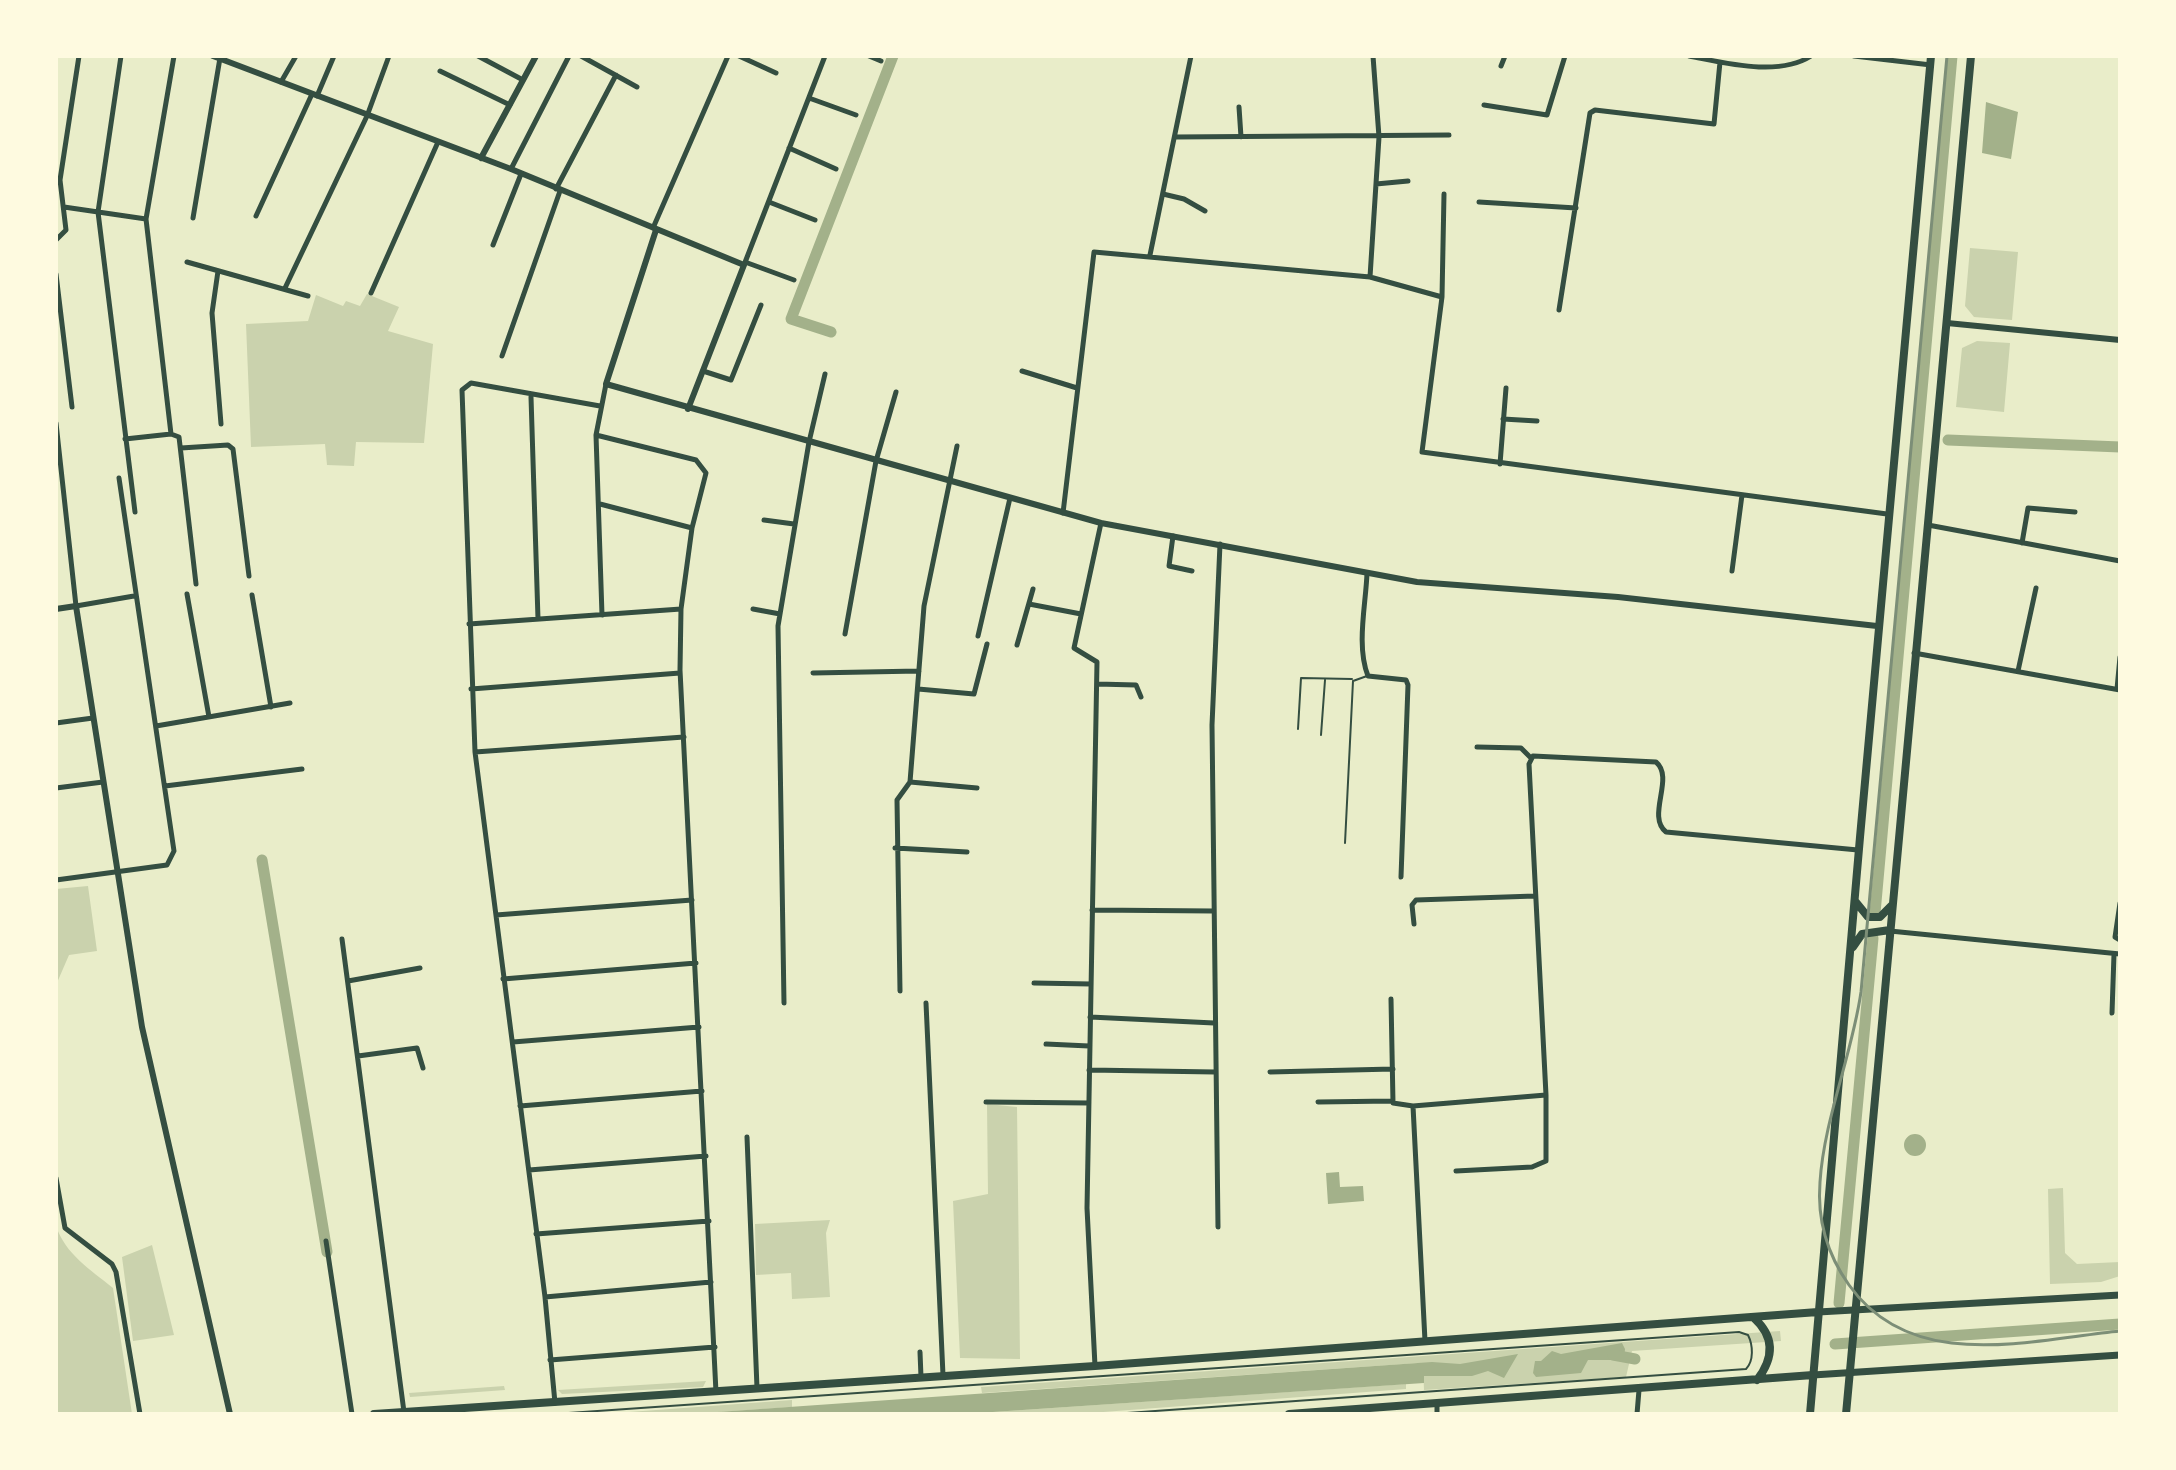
<!DOCTYPE html>
<style>
body{margin:0}
#map{position:relative;width:2176px;height:1470px;overflow:hidden;background:#e9edc9;font-family:"Noto Sans",sans-serif}
canvas{display:block}
.frame{position:absolute;inset:0;border:58px solid #fefae0;pointer-events:none}
</style>
<div id="map">
<canvas width="2176" height="1470"></canvas>
<div class="frame"></div>
</div>
<script>
const ctx = document.querySelector('canvas').getContext('2d');
ctx.lineJoin = 'round';
function fillPath(path, color) { ctx.fillStyle = color; ctx.fill(path, 'evenodd'); }
function trace(path, color, width, dash) { ctx.strokeStyle = color; ctx.lineWidth = width; ctx.lineCap = dash ? 'butt' : 'round'; ctx.setLineDash(dash || []); ctx.stroke(path); }
fillPath(new Path2D(`
 M1970 248 2018 252 2012 320 1974 317 1965 306Z
 M367 294 399 307 388 331 433 344 424 443 356 442 354 466 327 465 325 444 251 447 246 324 308 321 316 295 343 306 346 301 360 306Z
 M1977 341 2010 343 2004 412 1956 407 1962 348Z
 M88 886 97 951 69 955 56 985V889Z
 M987 1104 1017 1107 1020 1359 960 1358 953 1201 988 1194Z
 M2063 1188 2065 1253 2077 1264 2120 1262V1276L2101 1282 2050 1284 2048 1189Z
 M830 1220 826 1233 830 1297 792 1299 791 1273 756 1275 755 1224Z
 M56 1226C66 1255 90 1269 113 1288L132 1414H56Z
 M152 1245 174 1335 133 1341 122 1257Z
 M1780 1331 1781 1341 1632 1351 1626 1377 1424 1390 1423 1365 1419 1363 982 1393 981 1387Z
 M706 1381 703 1387 562 1394 558 1390Z
 M1406 1384V1389L1077 1414H963Z
 M504 1386 505 1390 410 1397 409 1393Z
 M792 1400V1407L689 1414H602Z`), '#cad2ad');
fillPath(new Path2D(`
 M1986 102 2018 112 2011 159 1982 153Z
 M1904 1145a11 11 0 1 1 22 0a11 11 0 1 1-22 0Z
 M1339 1172 1340 1187 1363 1186 1364 1201 1328 1204 1326 1173Z
 M1622 1343 1625 1349 1624 1360H1588L1581 1373 1536 1377 1533 1373 1535 1361H1541L1552 1351 1561 1354Z
 M1518 1354 1504 1378 1488 1371 1472 1376H1424V1383L963 1414H689L1432 1362 1460 1364Z`), '#a3b18a');
trace(new Path2D(`
 M831 332 791 319 893 56
 M1948 440 2120 447
 M262 860 327 1252
 M1875 913 1952 56
 M1839 1303 1873 938
 M1835 1344 2120 1324
 M1613 1355 1635 1359`), '#a3b18a', 11);
trace(new Path2D(`
 M1298 729 1301 678 1352 679
 M1321 735 1325 680
 M1345 843 1353 681 1367 676
 M554 1414 1739 1332 1748 1335C1753 1345 1754 1361 1746 1369L1113 1414`), '#344e41', 2);
trace(new Path2D(`
 M121 56 98 212 135 512
 M478 56 523 80
 M581 56 637 87
 M739 56 776 73
 M869 56 881 61
 M1689 56C1726 63 1778 77 1811 56
 M1854 56 1931 65
 M1501 66 1505 56
 M440 71 510 105
 M281 82 296 56
 M317 96 334 56
 M809 98 856 115
 M1484 105 1547 115 1565 56
 M1239 107 1241 137
 M1175 137 1449 135
 M789 148 836 169
 M511 169 569 56
 M56 180H60L79 56
 M1376 184 1408 181
 M556 189 616 75
 M1163 194 1184 199 1205 211
 M1444 194 1442 297 1422 452 1887 514
 M769 202 815 220
 M1479 202 1576 208
 M64 207 146 219
 M256 216 312 94
 M193 218 220 58
 M653 228 728 56
 M56 240 66 230 60 180
 M493 245 521 174
 M1150 255 1191 56
 M187 262 308 296
 M745 262 794 280
 M744 265 825 56
 M218 271 212 313 221 424
 M56 274 72 407
 M1370 277 1379 137 1373 56
 M285 288 367 116 389 56
 M371 293 438 142
 M1559 310 1590 113 1595 110 1714 124 1720 62
 M502 356 560 191
 M703 371 731 380 761 305
 M1022 371 1077 388
 M531 397 538 619
 M1503 419 1537 421
 M56 423 76 606 134 596
 M171 434 146 219 174 56
 M596 435 696 460 706 473 692 528 681 609 680 670 716 1392
 M125 439 171 434 179 437 196 584
 M181 448 228 445 233 449 249 576
 M1500 464 1506 388
 M600 504 692 528
 M1063 513 1094 252 1370 277 1442 297
 M764 520 794 524
 M1928 525 2120 561
 M1173 536 1169 566 1192 571
 M2022 543 2028 508 2075 512
 M1732 571 1742 495
 M1367 573C1366 604 1356 646 1368 676L1406 680 1408 685 1401 877
 M187 594 209 717
 M252 595 271 707
 M1029 604 1081 614
 M753 609 780 614
 M602 615 596 435 606 384
 M469 624 681 609
 M845 634 876 461 896 392
 M978 636 1010 498
 M1017 645 1033 589
 M1914 653 2120 690
 M2018 671 2036 588
 M813 673 919 671
 M1097 684 1136 685 1141 697
 M471 689 680 673
 M918 689 974 694 987 644
 M2117 689 2120 657
 M56 723 93 718
 M156 726 290 703
 M1477 747 1521 748 1530 757
 M475 752 684 737
 M910 782 977 788
 M165 786 302 769
 M56 788 103 782
 M895 848 967 852
 M56 880 167 865 174 851 119 478
 M2120 903 2115 937 2120 940
 M1092 910 1213 911
 M496 915 692 900
 M1414 924 1412 905 1416 900 1535 896
 M1890 931 2120 954
 M342 939 404 1412
 M503 979 696 963
 M348 981 420 968
 M1034 983 1091 984
 M900 991 897 800 910 782 924 606 957 446
 M1391 999 1393 1103 1413 1106 1546 1095 1529 764 1533 756 1656 762C1675 778 1646 816 1666 832L1858 850
 M784 1003 778 626 809 442 825 374
 M926 1003 943 1375
 M2112 1013 2114 954
 M1090 1017 1214 1023
 M513 1042 699 1027
 M1046 1044 1089 1046
 M358 1056 417 1048 423 1068
 M1089 1070 1215 1072
 M1270 1072 1393 1069
 M986 1102 1089 1103
 M1318 1102 1392 1101
 M520 1106 702 1091
 M1413 1106 1425 1341
 M747 1137 757 1388
 M529 1170 706 1156
 M1456 1171 1532 1167 1546 1161V1095
 M56 1178 65 1228 112 1264 116 1272 140 1414
 M1218 1227 1212 725 1220 544
 M536 1234 709 1221
 M326 1241 352 1414
 M545 1297 711 1282
 M920 1352 921 1377
 M550 1360 715 1347
 M1095 1366 1087 1208 1097 662 1074 648 1101 523
 M555 1403 545 1297 475 752 462 390 471 383 600 406
 M1437 1404V1414
 M1637 1414 1639 1390`), '#344e41', 5);
trace(new Path2D(`
 M213 56 511 169 744 265 688 409
 M481 158 536 56
 M656 230 606 384 1101 523 1417 582 1618 597 1877 626
 M1947 323 2120 340
 M56 609 76 606 142 1027 230 1414`), '#344e41', 6);
trace(new Path2D(`
 M1818 1312 2120 1295
 M1813 1375 2120 1355`), '#344e41', 7);
trace(new Path2D(`
 M1855 901 1868 917H1880L1891 906
 M1853 947 1862 934 1890 930
 M1754 1318C1775 1337 1774 1358 1757 1380
 M374 1414 1095 1366 1818 1312
 M1289 1414 1813 1375
 M1810 1414C1849 961 1888 509 1931 56
 M1846 1414 1971 56`), '#344e41', 8);
trace(new Path2D(`
 M1947 56 1861 992C1852 1055 1824 1119 1820 1182 1817 1220 1827 1254 1849 1285 1912 1374 2029 1340 2120 1331`), '#7c8e77', 3);
</script>
